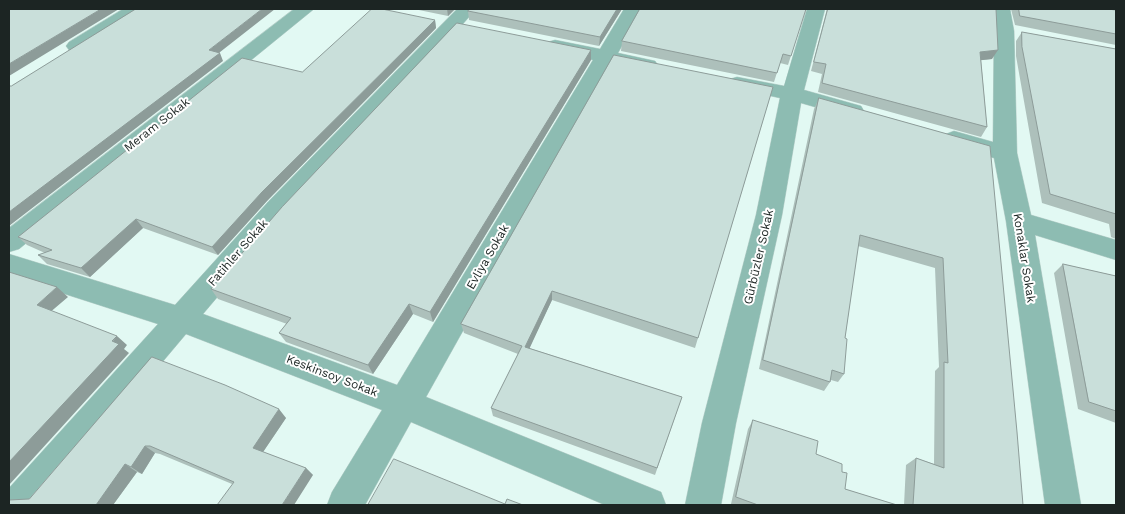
<!DOCTYPE html>
<meta charset="utf-8">
<style>
body{margin:0}
#map{position:relative;width:1125px;height:514px;overflow:hidden;background:#e2f9f3;font-family:"Work Sans",sans-serif}
canvas{display:block}
.frame{position:absolute;inset:0;border:10px solid #1c2523;pointer-events:none}
</style>
<div id="map">
<canvas width="1125" height="514"></canvas>
<div class="frame"></div>
</div>
<script>
const ctx = document.querySelector('canvas').getContext('2d');
ctx.lineJoin = 'round';
function trace(path, color, width, dash) { ctx.strokeStyle = color; ctx.lineWidth = width; ctx.lineCap = dash ? 'butt' : 'round'; ctx.setLineDash(dash || []); ctx.stroke(path); }
function fillPath(path, color) { ctx.fillStyle = color; ctx.fill(path, 'evenodd'); }
function write(font, color, halo, rows, align = 'center') {
  ctx.font = font + ' "Work Sans",sans-serif'; ctx.lineWidth = 4; ctx.setLineDash([]); ctx.textBaseline = 'middle'; ctx.strokeStyle = halo; ctx.fillStyle = color; for (const [text, x, y, turn = 0] of rows) {
    ctx.save(); ctx.translate(x, y); ctx.rotate((+turn || 0) * Math.PI / 180); ctx.textAlign = isNaN(turn) ? turn : align; if (halo) ctx.strokeText(text, 0, 0); ctx.fillText(text, 0, 0); ctx.restore();
  }
}
const street = new Path2D(`
 M123 9H144L142 13 83 50 76 52 69 50 66 46 69 42Z
 M294 9H314L19 249 9 252V228Z
 M457 9H476L433 58 286 216 203 314 397 385 593 60 548 50 545 46 548 42 555 40 600 49 624 9H642L618 53 655 61 658 65 655 69 648 71 612 64 426 397 661 492 666 505H605L411 422 365 505H327L332 492 382 410 186 334 42 505H9V488L158 324 9 276V254L175 305 268 202Z
 M807 9H825L804 90 861 106 864 111 861 116 853 118 801 103 782 215 736 423 721 505H685L702 423 756 215 780 98 730 87 726 83 730 79 737 77 784 86Z
 M992 9H1010L1014 31 1017 153 1031 215 1116 240V260L1035 235 1081 505H1045L1006 221 994 158 946 144 942 139 946 134 954 131 993 142 994 31Z`);
trace(street, '#bed3ce', 1);
fillPath(street, '#8dbcb2');
fillPath(new Path2D(`
 M414 9H455L448 16Z
 M470 9H622L599 46 469 20 468 11Z
 M806 9 788 65 780 63 774 82 621 51 622 41Z
 M826 9H996L992 59 981 60 987 127 981 137 818 92 822 74 811 71 827 9Z
 M1011 9H1107L1116 10V45L1015 25Z
 M435 20 436 28 267 201 218 255 143 228 90 277 47 264 38 255 45 253 27 245 18 237 302 72Z
 M1022 32 1116 49V239L1111 237 1109 224 1042 203 1016 56V41Z
 M591 60 433 322 413 314 373 374 286 342 279 333 287 324 218 299 211 289Z
 M773 87 695 348 552 300 529 348 682 397 655 475 493 416 491 408 518 354 464 333 461 324Z
 M819 98 990 146 1023 505H904L906 465 916 458 934 464 935 371 939 367 935 268 858 246 845 338 844 374 838 382 831 380 830 382 824 391 759 369 814 109Z
 M1116 260V274L1115 262Z
 M1063 264 1116 276V423L1078 409 1054 273Z
 M152 357 286 418 263 452 306 468 313 475 232 484 160 454 155 453 142 474 137 472 113 505H9L29 499Z
 M753 420 816 454 842 472 845 489 897 505H734L731 504 748 429Z`), '#adc0bb');
fillPath(new Path2D(`
 M101 9H119L9 76V64Z
 M262 9H275L215 56 220 53 223 61 9 226V212L209 50Z
 M447 9H455L448 16Z
 M617 9H622L599 46 600 37Z
 M435 20 436 28 267 201 218 255 212 247 262 192Z
 M591 50V60L433 322 430 312Z
 M998 50 992 59 974 61 980 52Z
 M136 219 143 228 90 277 81 268Z
 M57 287 68 297 48 314 37 305Z
 M552 291V300L526 356 525 347Z
 M409 304 413 314 373 374 368 365Z
 M117 336 127 345 124 349 129 353 9 485V462Z
 M279 409 286 418 261 455 253 448Z
 M145 446 155 453 142 474 131 467Z
 M125 464 137 472 113 505H96Z
 M306 468 313 475 294 505H282Z`), '#8d9c99');
const building = new Path2D(`
 M9 9H101L9 64Z
 M136 9H262L209 50 220 53 9 212V86H11Z
 M372 9H382L435 20 262 192 212 247 136 219 81 268 38 255 52 250 18 237 242 58 302 72Z
 M470 9H617L600 37 468 11Z
 M640 9H806L791 56 783 54 777 73 622 41Z
 M828 9H996L998 50 980 52 987 127 822 83 826 64 814 62Z
 M1019 9H1107L1116 10V34L1020 16Z
 M457 23 591 50 430 312 409 304 368 365 279 333 291 318 211 289 282 207Z
 M1022 32 1116 49V214L1050 194 1022 47Z
 M614 55 773 87 698 338 552 291 525 347 682 397 657 468 491 408 522 346 461 324Z
 M819 98 990 146 1017 432 1023 505H913L916 458 944 468V362L948 363 943 258 860 235 845 338 847 339 844 374 832 370 830 382 763 360Z
 M1063 264 1116 276V411L1089 402Z
 M9 272 57 287 37 305 117 336 112 341 119 344 9 462Z
 M152 357 225 385 279 409 253 448 306 468 282 505H217L234 482 150 446H145L131 467 125 464 96 505H9V500L29 499Z
 M753 420 818 441 816 454 842 464V472L847 473 845 489 897 505H758L736 497Z
 M394 459 505 504 507 499 523 505H368Z`);
fillPath(building, '#c9dfda');
trace(building, '#8d9c99', 1);
write('12px', '#1c2523', '#fff', [
 ["Meram Sokak",157,125,-38],
 ["Fatihler Sokak",238,253,-49],
 ["Evliya Sokak",488,257,-60],
 ["Gürbüzler Sokak",759,257,-77],
 ["Konaklar Sokak",1024,258,81],
 ["Keskinsoy Sokak",332,376,21]
]);
</script>
